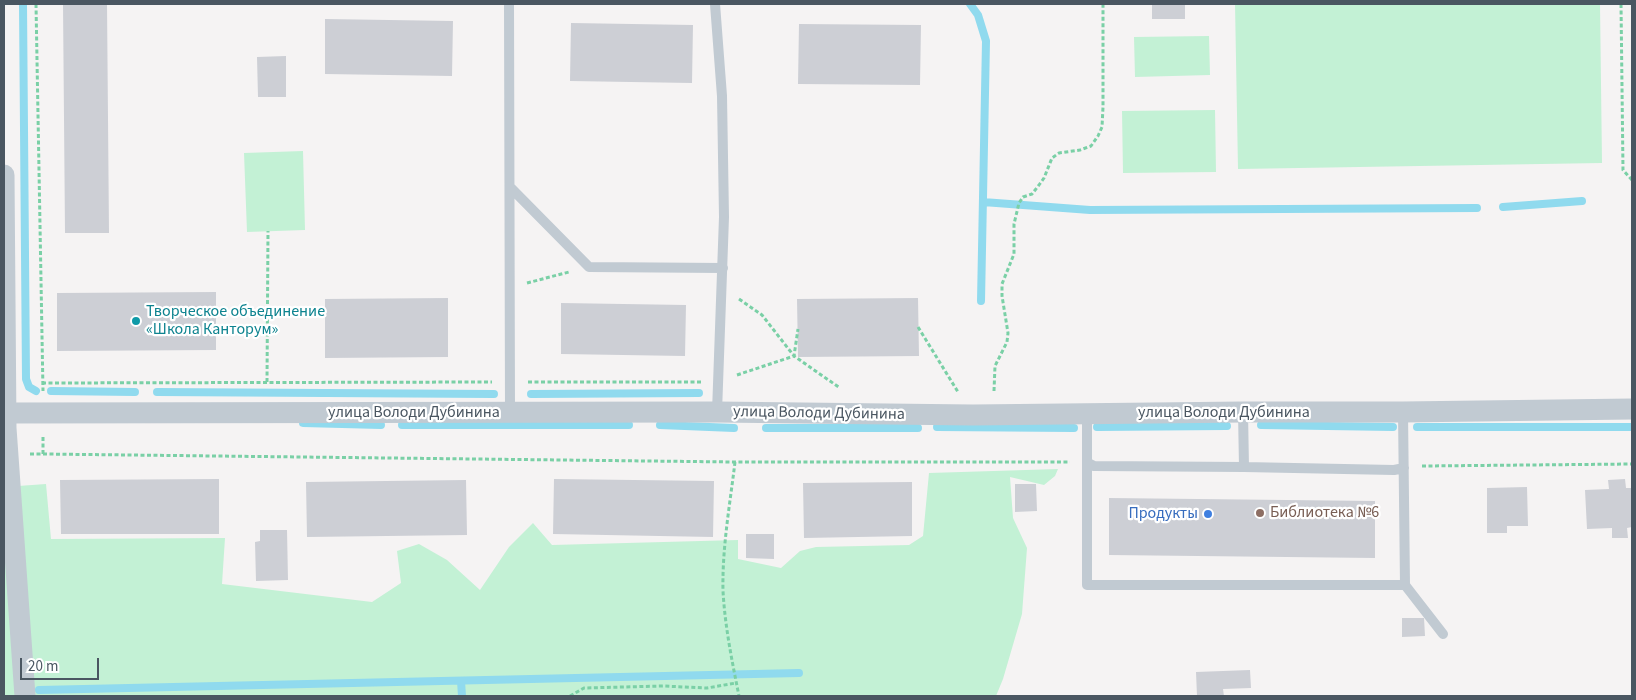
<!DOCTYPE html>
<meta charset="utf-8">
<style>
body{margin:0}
#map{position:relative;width:1636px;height:700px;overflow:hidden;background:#f5f3f3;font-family:"Source Sans 3",sans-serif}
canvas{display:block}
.frame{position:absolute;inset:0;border:5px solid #4a5661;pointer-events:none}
.scale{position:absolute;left:20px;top:658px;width:79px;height:22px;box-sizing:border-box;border:2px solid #4a5661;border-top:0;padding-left:6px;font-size:15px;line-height:18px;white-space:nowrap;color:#4a5661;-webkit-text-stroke:4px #fff;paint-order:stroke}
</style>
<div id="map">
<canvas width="1636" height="700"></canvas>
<div class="frame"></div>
<div class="scale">20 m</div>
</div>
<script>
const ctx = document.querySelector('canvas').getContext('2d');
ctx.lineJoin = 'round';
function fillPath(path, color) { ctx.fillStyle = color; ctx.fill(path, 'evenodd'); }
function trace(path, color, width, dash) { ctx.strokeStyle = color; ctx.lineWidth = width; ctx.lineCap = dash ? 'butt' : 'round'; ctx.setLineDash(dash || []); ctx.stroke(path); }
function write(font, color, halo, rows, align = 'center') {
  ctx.font = font + ' "Source Sans 3",sans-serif'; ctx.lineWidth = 4.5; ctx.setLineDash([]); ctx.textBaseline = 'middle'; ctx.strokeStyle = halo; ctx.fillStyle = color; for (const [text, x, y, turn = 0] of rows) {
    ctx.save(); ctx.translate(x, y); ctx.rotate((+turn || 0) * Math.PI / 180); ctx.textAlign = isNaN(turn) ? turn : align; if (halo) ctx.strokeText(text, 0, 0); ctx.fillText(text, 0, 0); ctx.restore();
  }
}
fillPath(new Path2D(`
 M1235 4H1600L1602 163 1238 169Z
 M1209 36 1210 75 1135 77 1134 37Z
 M1215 110 1216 172 1123 173 1122 111Z
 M303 151 305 230 247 232 244 153Z
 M1058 469 1055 476 1044 485 1010 477 1013 518 1027 548 1022 614 1003 679 996 696H4V487L46 484 51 539 225 538 222 584 372 602 401 583 397 551 419 544 447 560 480 590 509 547 533 523 552 545 738 540V559L781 568 800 551 816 547 909 545 923 536 929 473Z`), '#c3f1d5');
trace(new Path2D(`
 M23 4 26 379 29 387 36 391
 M970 4 978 15 986 41 981 301
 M983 202 1090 210 1477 208
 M1503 207 1582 201
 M51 391 135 392
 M157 392 494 394
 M531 394 699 393
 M303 423 381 425
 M402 425H629
 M660 425 734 428
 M1261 425 1393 427
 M937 427 1074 428
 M1097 427 1227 426
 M1417 427H1632
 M766 428H918
 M461 681 462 696
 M39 690 799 673`), '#90daee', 8);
fillPath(new Path2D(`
 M63 4H107L109 233H65Z
 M1152 4H1185V19H1152Z
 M325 19 453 21 452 76 325 74Z
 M571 23 693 25 692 83 570 81Z
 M799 24 921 25 920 85 798 84Z
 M286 56V97H258L257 57Z
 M216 292V350L57 351V293Z
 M448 298V357L325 358V299Z
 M918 298 919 356 798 357 797 299Z
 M561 303 686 305 685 356 561 354Z
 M219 479V534H61L60 480Z
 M554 479 714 481 713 537 553 534Z
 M1625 479 1626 488H1632V527L1627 528 1628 538H1612V528L1587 529 1585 490 1609 489 1608 480Z
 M466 480 467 535 307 537 306 482Z
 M912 482V536L804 538 803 483Z
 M1015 484H1036L1037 511 1015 512Z
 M1527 487 1528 526H1507V533H1487V488Z
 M1109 498 1375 501V558L1109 555Z
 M260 530H287L288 580 256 581 255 542 260 541Z
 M746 534H774V559L746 558Z
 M1402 618H1424L1425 636 1402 637Z
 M1250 670 1251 688 1223 689 1224 696H1197L1196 672Z`), '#cdcfd5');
trace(new Path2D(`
 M36 4 43 391
 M1621 4 1623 170 1632 180
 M527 283 569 272
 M739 299 762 315 794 356 840 388
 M918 327 958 392
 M737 375 794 356 798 329
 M267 382 268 231
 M528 382H702
 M42 383 492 382
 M994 391 995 366 1007 342 1008 333 1002 296V284L1014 254V224L1019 203 1023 197 1032 194 1039 185 1044 178 1052 158 1059 153 1080 150 1091 146 1098 136 1102 127 1103 107V4
 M30 454H43V437
 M43 454 735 462H1070
 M735 462C730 504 722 548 723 591 725 627 732 661 739 696
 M1422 466 1632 464
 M570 696 584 688 663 686 707 688 736 683`), '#7ad0a6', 3, [4, 2.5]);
trace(new Path2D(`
 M509 4 510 413
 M715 4 722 96 724 217 717 412
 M511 188 589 267 723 268
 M1243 412 1244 467
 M1087 414V585H1405L1403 412
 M1088 463 1094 466 1244 467 1394 470 1404 468
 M1405 585 1443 634`), '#c1cad2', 10);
trace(new Path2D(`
 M4 175 6 428 25 696
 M6 413 717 412 973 415 1243 412H1403L1632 409`), '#c1cad2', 21);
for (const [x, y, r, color] of [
 [136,321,5,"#0f9aa8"],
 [1260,513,5,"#8d6e63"],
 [1208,514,5,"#3f7fe0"]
]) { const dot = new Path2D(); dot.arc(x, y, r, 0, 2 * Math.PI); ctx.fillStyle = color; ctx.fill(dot); trace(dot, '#fff', 2); }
write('16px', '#0d838f', '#fff', [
 ["Творческое объединение",146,312],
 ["«Школа Канторум»",146,330]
], 'left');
write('16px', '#4a5661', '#fff', [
 ["улица Володи Дубинина",414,413],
 ["улица Володи Дубинина",1224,413],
 ["улица Володи Дубинина",819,414,1]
]);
write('16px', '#785e54', '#fff', [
 ["Библиотека №6",1270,513]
], 'left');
write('16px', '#366cbe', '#fff', [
 ["Продукты",1198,514]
], 'right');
</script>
